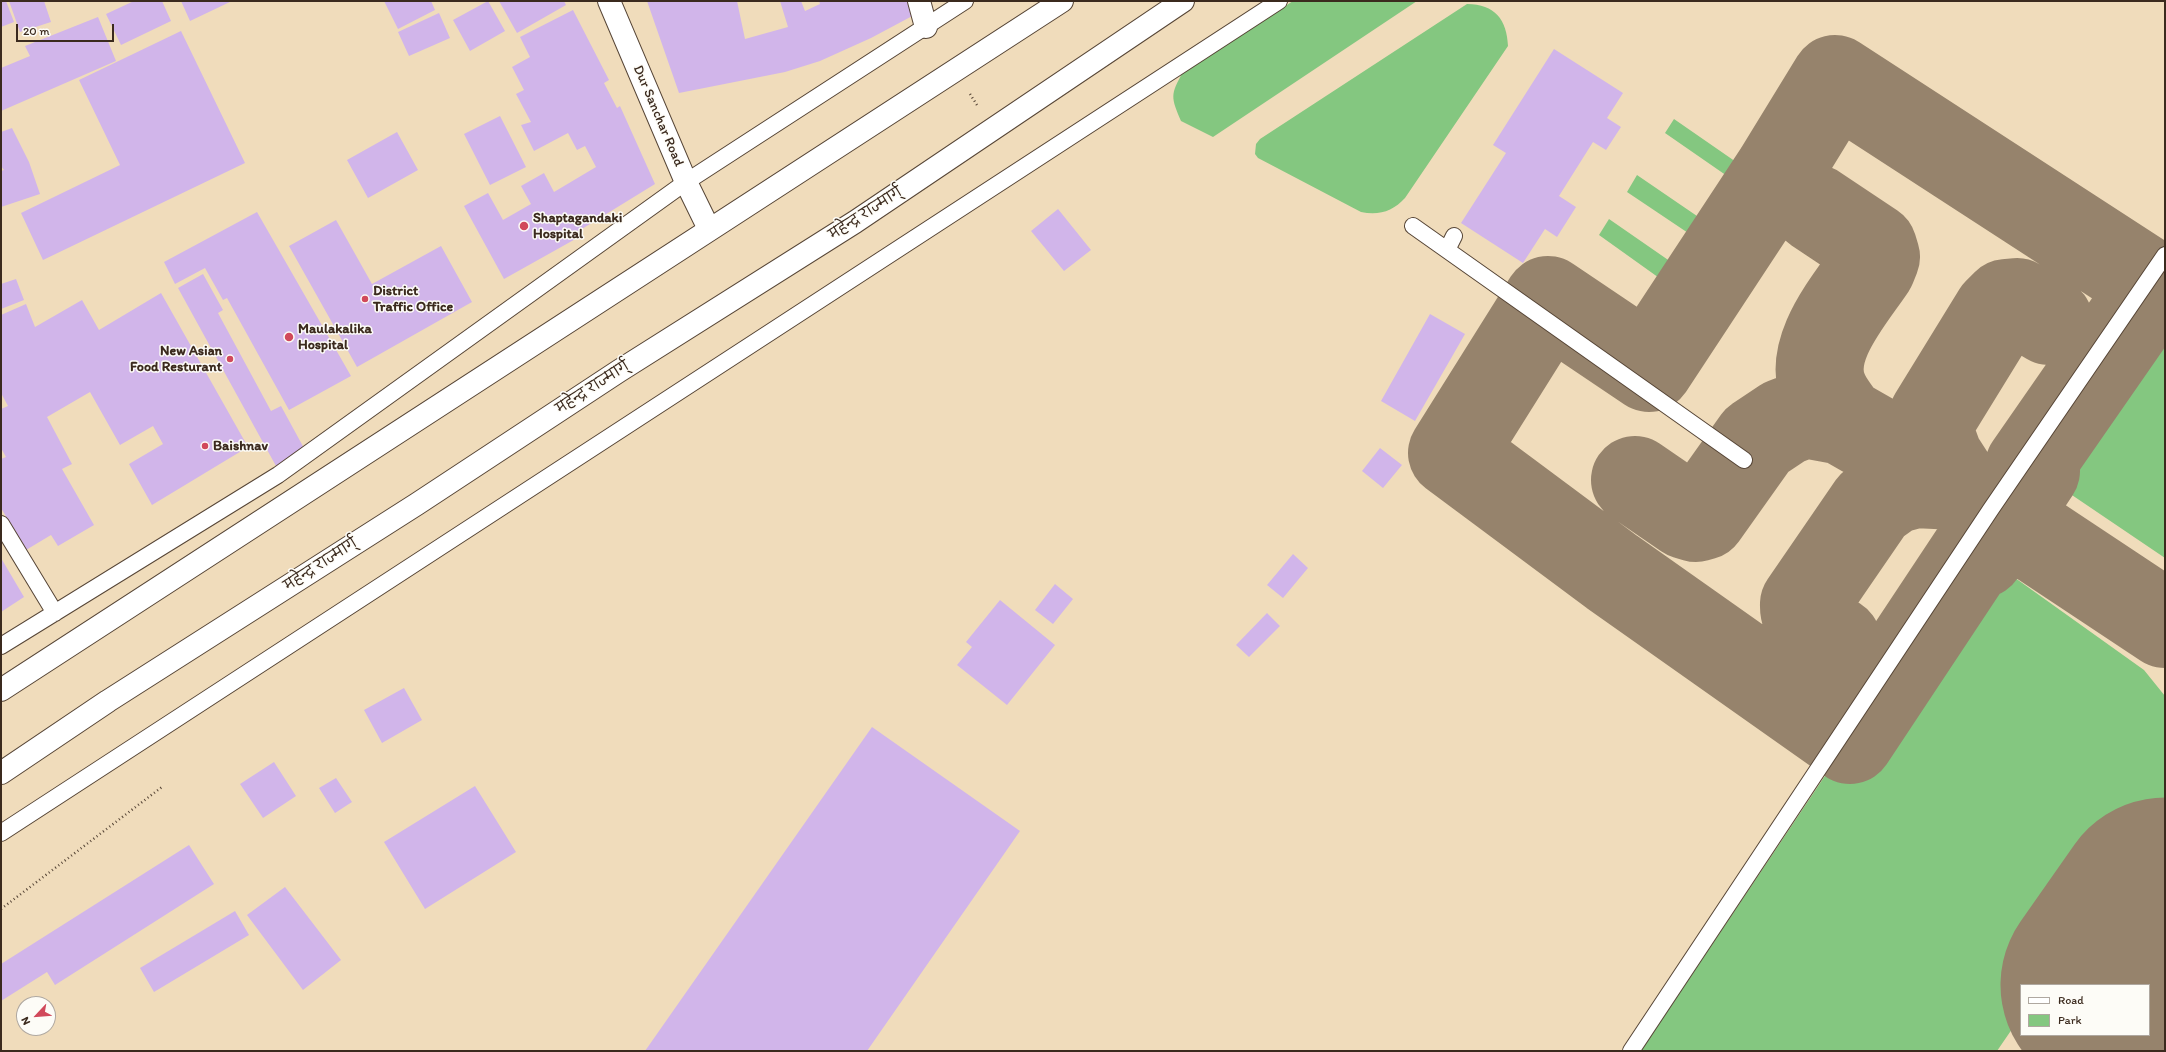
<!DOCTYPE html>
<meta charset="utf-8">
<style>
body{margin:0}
#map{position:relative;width:2166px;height:1052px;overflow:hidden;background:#f0dcbb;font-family:Itim,sans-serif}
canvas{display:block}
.frame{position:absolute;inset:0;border:2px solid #3b2a1e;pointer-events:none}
.legend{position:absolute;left:2020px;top:984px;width:130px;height:52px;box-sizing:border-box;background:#fdfcf7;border:1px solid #afa8a0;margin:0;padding:5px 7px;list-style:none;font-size:12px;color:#3b2a1e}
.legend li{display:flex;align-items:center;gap:8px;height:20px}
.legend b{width:20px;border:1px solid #afa8a0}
.north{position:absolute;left:16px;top:996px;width:40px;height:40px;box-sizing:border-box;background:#fdfcf7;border:1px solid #afa8a0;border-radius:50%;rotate:244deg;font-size:11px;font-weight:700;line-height:16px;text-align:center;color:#3b2a1e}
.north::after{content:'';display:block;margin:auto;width:14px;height:18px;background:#d1495b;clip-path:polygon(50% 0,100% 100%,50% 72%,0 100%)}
.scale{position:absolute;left:16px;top:24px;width:98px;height:18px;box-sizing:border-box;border:2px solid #3b2a1e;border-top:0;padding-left:5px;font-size:12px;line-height:14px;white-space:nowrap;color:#3b2a1e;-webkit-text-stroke:3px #fdfcf7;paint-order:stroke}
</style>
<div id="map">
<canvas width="2166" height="1052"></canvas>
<div class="frame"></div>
<ul class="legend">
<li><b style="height:5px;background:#fff"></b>Road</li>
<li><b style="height:11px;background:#84c780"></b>Park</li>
</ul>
<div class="north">N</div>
<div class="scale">20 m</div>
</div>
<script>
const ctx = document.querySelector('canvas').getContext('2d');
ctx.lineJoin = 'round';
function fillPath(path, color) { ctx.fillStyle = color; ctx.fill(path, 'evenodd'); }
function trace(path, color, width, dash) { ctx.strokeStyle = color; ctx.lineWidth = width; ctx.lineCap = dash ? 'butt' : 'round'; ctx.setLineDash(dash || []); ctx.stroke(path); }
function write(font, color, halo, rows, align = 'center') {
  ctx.font = font + ' Itim,"Playpen Sans Deva",sans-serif'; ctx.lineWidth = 3; ctx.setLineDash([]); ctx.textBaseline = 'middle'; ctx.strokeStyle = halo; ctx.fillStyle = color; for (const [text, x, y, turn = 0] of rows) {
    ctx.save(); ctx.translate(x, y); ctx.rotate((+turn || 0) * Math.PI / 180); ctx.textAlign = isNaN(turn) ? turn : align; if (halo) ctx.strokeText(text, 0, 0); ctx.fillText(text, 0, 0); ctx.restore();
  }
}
fillPath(new Path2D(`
 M1293 1H1417L1213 137 1181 121C1171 97 1170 95 1183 72Z
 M1467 4C1495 4 1507 20 1508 46L1405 198C1393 211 1379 216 1361 212L1258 158 1255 154 1256 144 1260 139Z
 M1674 119 1752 173 1743 187 1665 133Z
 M1637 175 1716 229 1706 245 1627 192Z
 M1609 219 1687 273 1676 290 1599 235Z
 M2165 270V558L2029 466Z
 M1572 276 1651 328 1639 347 1560 295Z
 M1976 550 2144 670 2165 696V807L2042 985H2021V1016L1997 1051H1641Z`), '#84c780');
trace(new Path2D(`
 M1835 79 2154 286 2029 466 2036 471 1981 554 1976 550 1850 740 1612 572 1452 453 1548 300 1649 368 1778 172Z
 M1816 209 1873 247 1876 257 1872 267C1850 300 1804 350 1825 393 1829 402 1837 412 1843 421
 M1635 480 1686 515 1696 518 1703 516 1757 440 1784 422 1805 414 1843 421 1957 486 2165 624
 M1837 641C1821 631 1803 624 1804 604L1872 505 1893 490 1915 484 1957 486 1939 458 1931 436 1933 416 1997 312 2006 303 2017 302 2049 321`), '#96836c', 88);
trace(new Path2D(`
 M2111 985 2165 908`), '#96836c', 221);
fillPath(new Path2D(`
 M1 1H6L14 22 1 27Z
 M9 1H44L51 22 20 32Z
 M134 1H162L171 21 121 45 106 14Z
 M181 1H232L190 21Z
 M384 1H431L435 10 398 29Z
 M488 1 505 31 470 51 453 20Z
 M499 1H564L566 5 517 33Z
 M647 1H737L745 39 788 27 780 1H801L805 11 820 4 819 1H911L916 14 871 38 820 61 785 72 679 93Z
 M573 10 609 80 604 83 617 108 620 106 655 184 577 232 579 237 504 279 464 206 488 193 503 220 531 204 521 186 544 173 554 192 596 167 585 146 577 150 568 133 534 151 521 125 531 122 516 94 524 90 512 67 530 57 520 37Z
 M439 13 450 38 409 56 398 32Z
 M98 17 116 61 1 111V68L30 56 25 46Z
 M181 31 245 163 43 260 21 213 120 165 79 80Z
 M1554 49 1623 93 1607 118 1621 127 1606 150 1593 142 1559 196 1576 207 1557 237 1545 229 1523 263 1461 223 1506 153 1493 145Z
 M500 116 526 167 490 185 464 134Z
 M12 128 29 162 40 194 1 207V171L4 170 1 166V132Z
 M397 132 418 170 368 198 347 160Z
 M1058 209 1091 250 1064 271 1031 231Z
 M257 212 351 376 289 410 227 298 223 300 205 268 175 284 164 262Z
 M336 220 372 284 441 246 472 302 357 367 289 246Z
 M203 274 223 310 218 313 271 411 281 406 305 450 276 466 178 288Z
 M16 279 24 300 1 309V284Z
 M161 293 248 447 152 505 129 464 163 444 153 426 120 445 90 392 47 417 72 464 62 469 94 525 58 546 51 535 26 550 1 508V459L6 457 1 448V409L8 406 1 393V315L26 304 35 327 82 300 99 330Z
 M1430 314 1465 334 1415 421 1381 401Z
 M1380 448 1402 465 1383 488 1362 471Z
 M1293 554 1308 568 1283 598 1267 585Z
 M1 558 24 597 1 612Z
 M1055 584 1073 599 1053 624 1035 610Z
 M1000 600 1055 645 1007 705 957 665 972 647 966 642Z
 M1267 613 1280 626 1249 657 1236 645Z
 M404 688 422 720 382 743 364 710Z
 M872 727 1020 831 867 1051H645Z
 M274 762 296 796 263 818 240 784Z
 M336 778 352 802 335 813 319 788Z
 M475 786 516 852 425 909 384 842Z
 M189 845 214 884 55 985 47 972 1 1001V964Z
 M285 887 341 960 303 990 247 915Z
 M235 911 249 935 154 992 140 968Z`), '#d1b5ea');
const service = new Path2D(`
 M1413 226 1744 460
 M1447 250 1454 236
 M1 524 55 613
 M1 646 278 475 686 182 965 1
 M1 833 1279 1
 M1631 1051 1991 509 2165 255`);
const minor = new Path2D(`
 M609 1 686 182 709 229
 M919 1 926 27`);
const trunk = new Path2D(`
 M1 690 1062 1
 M1 773 108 701 417 504 619 371 855 222 1183 1`);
trace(service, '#564536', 18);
trace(minor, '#564536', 24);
trace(trunk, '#564536', 24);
trace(new Path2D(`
 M970 94 977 105
 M1 909 162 787`), '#564536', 2.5, [1, 3]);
trace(service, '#fff', 16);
trace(minor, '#fff', 22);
trace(trunk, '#fff', 22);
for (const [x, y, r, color] of [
 [524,226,5,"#d1495b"],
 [365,299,4,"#d1495b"],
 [289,337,5,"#d1495b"],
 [230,359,4,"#d1495b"],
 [205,446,4,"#d1495b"]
]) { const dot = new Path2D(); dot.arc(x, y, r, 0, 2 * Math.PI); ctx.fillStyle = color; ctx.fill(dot); trace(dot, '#fdfcf7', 1.5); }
write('14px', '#3b2a1e', '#fdfcf7', [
 ["Dur Sanchar Road",658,116,67],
 ["महेन्द्र राज्मार्ग्",866,214,-33],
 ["महेन्द्र राज्मार्ग्",593,388,-33],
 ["महेन्द्र राज्मार्ग्",321,565,-33]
]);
write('bold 14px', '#3b2a1e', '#fdfcf7', [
 ["Shaptagandaki",533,218],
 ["Hospital",533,234],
 ["District",373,291],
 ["Traffic Office",373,307],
 ["Maulakalika",298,329],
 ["Hospital",298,345],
 ["New Asian",222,351,"right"],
 ["Food Resturant",222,367,"right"],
 ["Baishnav",213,446]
], 'left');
</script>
